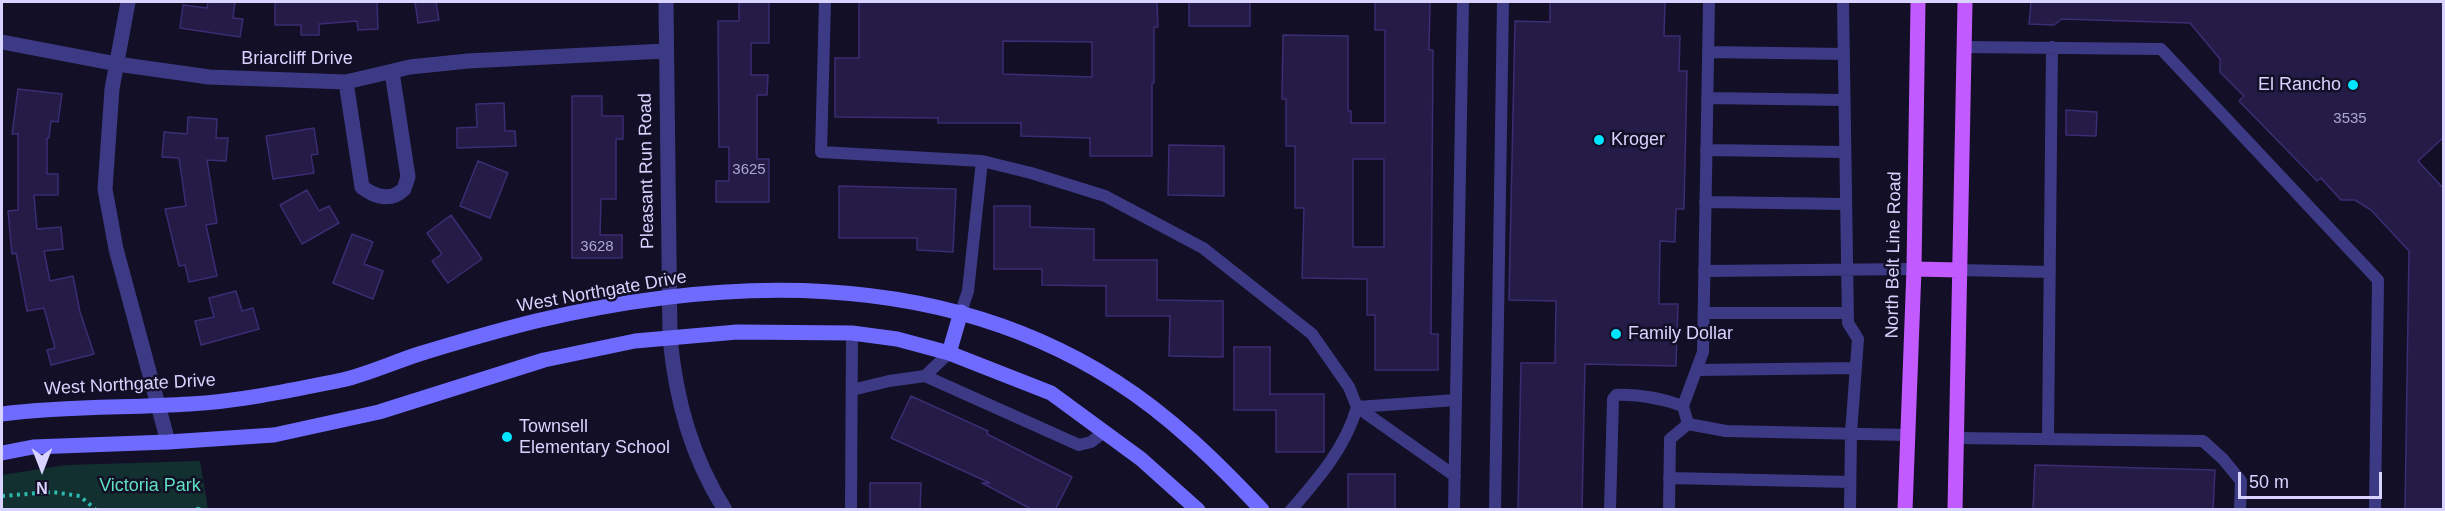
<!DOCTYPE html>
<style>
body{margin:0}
#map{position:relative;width:2445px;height:511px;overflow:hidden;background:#130f26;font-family:Arial,sans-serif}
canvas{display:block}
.frame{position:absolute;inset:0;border:3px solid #d9d4ff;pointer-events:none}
.north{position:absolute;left:12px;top:439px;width:60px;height:60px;-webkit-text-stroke:4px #130f26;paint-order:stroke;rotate:180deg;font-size:16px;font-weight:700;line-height:24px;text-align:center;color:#d9d4ff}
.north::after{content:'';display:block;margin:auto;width:21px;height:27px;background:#d9d4ff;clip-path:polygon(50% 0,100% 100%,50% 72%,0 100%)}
.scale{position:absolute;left:2238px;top:472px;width:144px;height:27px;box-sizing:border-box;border:3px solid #d9d4ff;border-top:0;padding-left:8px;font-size:18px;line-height:21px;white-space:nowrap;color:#d9d4ff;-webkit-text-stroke:4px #130f26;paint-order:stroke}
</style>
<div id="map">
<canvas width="2445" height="511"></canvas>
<div class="frame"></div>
<div class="north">N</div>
<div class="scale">50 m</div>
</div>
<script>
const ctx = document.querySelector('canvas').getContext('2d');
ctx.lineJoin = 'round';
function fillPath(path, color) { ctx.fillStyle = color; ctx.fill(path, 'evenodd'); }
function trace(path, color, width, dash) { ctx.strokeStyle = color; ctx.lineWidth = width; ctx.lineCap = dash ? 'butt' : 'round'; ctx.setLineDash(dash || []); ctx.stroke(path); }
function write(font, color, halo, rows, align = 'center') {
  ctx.font = font + ' Arial,sans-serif'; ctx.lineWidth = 5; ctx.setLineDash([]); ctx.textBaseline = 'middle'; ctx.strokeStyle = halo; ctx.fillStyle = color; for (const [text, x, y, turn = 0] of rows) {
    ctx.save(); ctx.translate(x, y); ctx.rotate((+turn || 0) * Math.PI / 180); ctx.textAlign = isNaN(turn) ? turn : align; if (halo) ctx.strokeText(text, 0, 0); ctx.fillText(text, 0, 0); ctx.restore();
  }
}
fillPath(new Path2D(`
 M200 461 208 509H2V475L66 465Z`), '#12302f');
const building = new Path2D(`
 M208 2H235L233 18 243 19 240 37 180 28 183 5 207 8Z
 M275 2H377L378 29 358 30 357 21 319 24V35H301V25H275Z
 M415 2H436L439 20 418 23Z
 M739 2H769V43H751V75H768L767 95H757V159H769V202H716V181H729V147H719L718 21H739Z
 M859 2H1157L1158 27H1154V83H1152V156H1090V138L1021 136V123H938V118L835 117V58H859ZM1003 41 1092 42V77L1003 74Z
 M1189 2H1250V26H1189Z
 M1375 2H1430L1429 50H1433L1431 334H1438V370H1375V315H1367V279L1302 278 1304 208H1295V146H1286V99H1282L1283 35 1348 36V111H1351V123H1385V30H1375ZM1353 159H1384V247H1353Z
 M1550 2H1665L1664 36H1680L1679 71H1687L1684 209H1676L1675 242 1660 241 1659 304H1678L1676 366 1585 364 1582 510H1518L1521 363H1555L1556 301 1509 300 1515 21 1550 22Z
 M2031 2H2444V137L2418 161 2444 189V510H2405L2409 251 2371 210 2355 200H2341L2321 178 2317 181 2239 101 2244 96 2220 72V59L2190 23 2062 19 2054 25 2029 24Z
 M18 89 62 94 58 122 51 121 49 138H47V174H58V195H34L37 229 61 227 63 249 44 251 50 281 73 276 80 312 94 354 51 365 47 350 55 348 44 308 27 311 16 253 12 254 8 211 18 210V134H12Z
 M572 96H602V116H623V139H616V199H601L600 235H622V258H572Z
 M504 103 505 131H515L516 146 457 148V128L477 127 476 104Z
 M2066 110 2097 112 2096 136 2066 135Z
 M188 117 217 119 216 138H228L226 161 207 160 217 223 206 225 217 276 189 282 185 265 179 266 165 209 186 206 179 158 162 157 164 132 187 134Z
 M314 128 318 154 311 155 314 173 273 179 266 136Z
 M1169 145 1224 146V196L1168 195Z
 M478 161 508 173 490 218 460 206Z
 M839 186 956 189 953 252 917 250V238H839Z
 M307 190 319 211 329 206 339 223 302 244 280 205Z
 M994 206H1030V227L1094 229V260H1157V300L1223 301V357L1169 356 1170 316H1106V286L1042 285V269H994Z
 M451 215 482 259 448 283 432 261 442 254 427 233Z
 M352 234 373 242 364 264 383 271 373 299 333 283Z
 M236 291 242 311 253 308 259 329 201 345 195 321 214 317 209 298Z
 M1234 347H1270V394H1324V452H1276V410H1234Z
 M911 396 988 431 987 434 1072 477 1055 510H1033L982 483H990L891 438Z
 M2035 465 2215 470 2213 510H2033Z
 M1348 474H1395V510H1348Z
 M870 483H921L920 510H870Z`);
fillPath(building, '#241b47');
trace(building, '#3b2d73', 1.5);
trace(new Path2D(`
 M2 496 52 492 80 496 96 510
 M198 510 199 504`), '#2fb8b0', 4, [3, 4.5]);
trace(new Path2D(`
 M825 2 821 152 982 161 1031 173 1105 196 1203 248 1312 334 1349 387 1357 407 1455 476
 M1709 2 1703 352 1683 406 1688 424 1726 431 1908 435
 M1843 2 1848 323 1858 339 1851 433 1850 510
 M1964 47 2161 49 2378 280 2375 510
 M1708 52 1844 54
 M1707 98 1844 100
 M1706 150 1845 152
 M1705 202 1845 204
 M1959 270 2050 272
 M1704 271 1914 269
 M961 312 968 291 982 161
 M1704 313H1847
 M1697 370 1856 368
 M925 376 949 353
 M852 390 889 381 925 376 1079 445 1091 442 1104 432
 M1357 407 1456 400
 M2048 437 2052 47
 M1956 438 2203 441 2223 459 2241 481 2240 510
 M1669 478 1850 482
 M851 510 852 333
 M1291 510C1318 479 1346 447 1357 407
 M1454 510 1463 2
 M1495 510 1503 2
 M1610 510 1613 399 1616 395C1640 394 1660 398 1683 406
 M1669 510 1670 439 1688 424`), '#3d3a85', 12);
trace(new Path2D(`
 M128 2 112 89 105 189 116 249 168 442
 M666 2 670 338
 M2 42 117 64 209 77 346 82 410 67 468 61 665 51
 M346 82 362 187C375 197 391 202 404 189L408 177 392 72`), '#3d3a85', 15);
trace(new Path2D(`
 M670 338C676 400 691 456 725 510`), '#3d3a85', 15);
trace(new Path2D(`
 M949 353 961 312
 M2 414C64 406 127 408 190 404 241 401 292 390 342 380 368 374 394 362 419 354 458 342 496 331 536 321 731 275 941 270 1115 381 1170 416 1217 462 1262 510
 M2 453 33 447 168 442 274 435 379 412 544 360 635 341 737 332 852 333 897 339 949 353 1051 393 1141 459 1198 510`), '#6f6bff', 15);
trace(new Path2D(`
 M1914 269 1959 270
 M1905 510 1914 269 1918 2
 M1955 510 1965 2`), '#c25bff', 15);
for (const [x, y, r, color] of [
 [2353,85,6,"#00e5ff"],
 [1599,140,6,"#00e5ff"],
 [1616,334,6,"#00e5ff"],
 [507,437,6,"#00e5ff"]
]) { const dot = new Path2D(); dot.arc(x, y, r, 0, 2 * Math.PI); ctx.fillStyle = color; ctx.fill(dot); trace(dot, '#130f26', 2); }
write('15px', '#aca6d1', null, [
 ["3535",2350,119],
 ["3625",749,170],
 ["3628",597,247]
]);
write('18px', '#d9d4ff', '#130f26', [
 ["Briarcliff Drive",297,59],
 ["Pleasant Run Road",647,171,-91],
 ["North Belt Line Road",1894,255,-89],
 ["West Northgate Drive",602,292,-10],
 ["West Northgate Drive",130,385,-3]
]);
write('18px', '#d9d4ff', '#130f26', [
 ["El Rancho",2341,85,"right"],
 ["Kroger",1611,140],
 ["Family Dollar",1628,334],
 ["Townsell",519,427],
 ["Elementary School",519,448]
], 'left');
write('18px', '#5fe0c0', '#130f26', [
 ["Victoria Park",150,486]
]);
</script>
